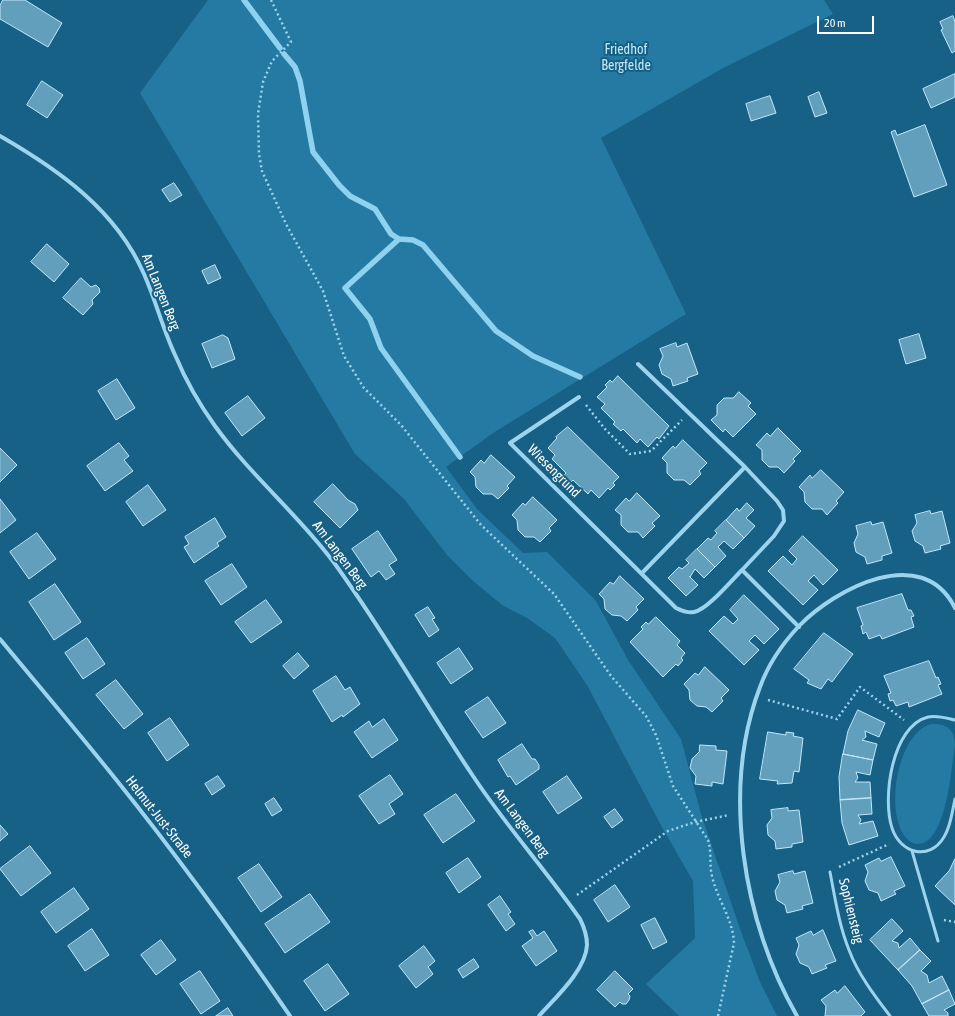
<!DOCTYPE html>
<meta charset="utf-8">
<style>
body{margin:0}
#map{position:relative;width:955px;height:1016px;overflow:hidden;background:#176086;font-family:"Asap Condensed",sans-serif}
canvas{display:block}
.scale{position:absolute;left:817px;top:16px;width:57px;height:18px;box-sizing:border-box;border:2px solid #fff;border-top:0;padding-left:5px;font-size:12px;line-height:14px;white-space:nowrap;color:#fff;-webkit-text-stroke:3px #176086;paint-order:stroke}
</style>
<div id="map">
<canvas width="955" height="1016"></canvas>
<div class="scale">20 m</div>
</div>
<script>
const ctx = document.querySelector('canvas').getContext('2d');
ctx.lineJoin = 'round';
function fillPath(path, color) { ctx.fillStyle = color; ctx.fill(path, 'evenodd'); }
function trace(path, color, width, dash) { ctx.strokeStyle = color; ctx.lineWidth = width; ctx.lineCap = dash ? 'butt' : 'round'; ctx.setLineDash(dash || []); ctx.stroke(path); }
function write(font, color, halo, rows, align = 'center') {
  ctx.font = font + ' "Asap Condensed",sans-serif'; ctx.lineWidth = 4; ctx.setLineDash([]); ctx.textBaseline = 'middle'; ctx.strokeStyle = halo; ctx.fillStyle = color; for (const [text, x, y, turn = 0] of rows) {
    ctx.save(); ctx.translate(x, y); ctx.rotate((+turn || 0) * Math.PI / 180); ctx.textAlign = isNaN(turn) ? turn : align; if (halo) ctx.strokeText(text, 0, 0); ctx.fillText(text, 0, 0); ctx.restore();
  }
}
fillPath(new Path2D(`
 M208 0H824L833 14 725 67 601 138 686 314 493 433 446 467 477 509 523 553 547 552 596 601 628 660 681 739 701 814 739 926 760 982 777 1016H679L646 984 695 938 693 881 663 829 587 685 555 638 527 618 502 605 472 580 447 555 404 499 355 454 140 93Z
 M931 724C947 723 955 730 955 745 951 768 947 846 916 844 882 835 892 735 931 724Z`), '#257aa3');
trace(new Path2D(`
 M244 0 280 48
 M284 54 295 67 300 81 313 152 339 185 350 196 375 209 391 234 399 239 413 240 423 245 496 331 533 356 580 377
 M399 239 345 288 370 319 381 348 460 457`), '#8ed2f0', 5.5);
const building = new Path2D(`
 M3 0H25L62 23 48 47 0 19V6Z
 M953 16 955 22V51L952 53 941 30 943 29 940 22Z
 M955 74V97L931 108 923 89Z
 M42 81 63 95 47 118 27 105Z
 M819 92 827 113 815 117 808 97Z
 M770 96 776 113 751 121 746 104Z
 M925 125 947 185 914 197 891 132 895 130 897 135Z
 M174 183 182 195 170 202 162 190Z
 M47 244 69 264 54 282 31 262Z
 M215 265 221 278 208 284 202 271Z
 M81 278 91 287 96 285 99 288 100 292 92 300 93 304 83 315 63 298Z
 M919 334 926 358 906 364 899 340Z
 M223 335 228 338 235 359 212 368 202 344Z
 M676 343 677 347 687 343 698 374 687 378 688 381 673 386 671 379 662 374 659 365 663 356 660 349Z
 M618 376 669 426 659 439 657 437 648 447 640 439 637 443 623 429 621 431 613 424 615 422 601 408 605 404 597 397 607 387 605 385 610 380 612 382Z
 M117 379 135 408 116 420 98 391Z
 M739 392 751 403 748 406 756 414 733 437 725 429 723 432 711 420 717 415V405L724 398H733Z
 M248 396 265 418 242 436 225 413Z
 M568 427 619 477 613 483 615 485 610 490 608 488 599 498 591 490 588 494 573 480 571 482 564 475 566 473 552 459 555 455 548 448 557 438 556 437Z
 M778 428 801 451 793 459 795 461 784 473 778 467H769L762 460V450L756 445 767 433 770 436Z
 M683 440 707 463 699 471 701 474 690 485 684 480H674L667 473V463L662 458 673 446 675 448Z
 M119 443 129 456 124 460 133 471 105 491 87 466Z
 M0 448 17 465 0 482Z
 M491 455 515 477 507 486 509 488 498 499 492 494H483L476 487 475 477 470 472 481 460 484 463Z
 M821 470 844 492 836 501 838 503 827 515 822 509H812L805 502 804 492 799 487 810 475 812 478Z
 M333 484 348 500 355 504 358 510 340 528 314 502Z
 M148 485 166 510 143 526 126 502Z
 M637 493 660 516 652 523 655 526 643 538 638 532H628L621 525V515L615 510 626 498 629 501Z
 M533 497 557 520 549 528 551 531 540 542 534 537H525L518 530 517 520 512 515 523 503 525 505Z
 M0 499 16 520 0 533Z
 M747 503 754 510 746 518 755 526 744 538 726 520 737 508 739 511Z
 M930 511 931 514 942 511 950 543 940 546 941 549 925 553 923 546 915 541 912 531 917 523 915 515Z
 M215 518 226 537 217 543 219 546 194 563 184 547 189 544 185 537Z
 M726 520 744 538 733 549 724 541 718 547 726 556 715 567 697 549 708 538 711 540 717 533 715 531Z
 M871 522 872 525 883 522 892 553 882 556V560L867 564 865 557 856 552 854 543 858 534 856 526Z
 M378 531 397 560 389 565 395 574 386 580 379 571 371 577 352 549Z
 M37 533 56 559 29 579 10 552Z
 M803 536 838 570 823 585 814 575 808 581 818 590 803 605 768 571 783 556 792 565 797 559 789 551Z
 M697 549 715 567 704 578 695 569 690 577 689 576 698 585 686 596 668 578 679 567 682 569 689 563 686 560Z
 M232 564 247 587 221 605 205 581Z
 M620 576 644 599 636 607 638 610 627 621 621 616 612 615 605 609 604 599 599 594 610 582 613 584Z
 M55 584 81 622 54 640 29 602Z
 M902 594 908 610H911L914 616 911 617 914 627 882 639 880 635 869 639 866 632 863 634 861 626 863 625 857 608Z
 M744 595 779 629 764 644 755 635 749 641 759 650 744 665 709 631 724 616 733 624 738 619 730 610Z
 M266 600 282 622 251 643 235 622Z
 M428 607 435 618 432 619 439 630 429 637 415 615Z
 M656 617 680 641 677 645 685 653 681 658 683 660 678 666 676 664 663 677 630 642 643 629 641 627 646 622 648 624Z
 M824 633 853 654 832 682 828 679 821 689 807 683 809 680 794 669Z
 M87 638 105 664 83 679 65 653Z
 M459 648 473 669 451 684 437 663Z
 M298 653 309 666 294 679 283 666Z
 M929 661 936 678 938 677 941 684 938 685 942 694 909 707 908 702 896 706 893 700 890 701 888 694 891 693 884 676Z
 M705 667 729 690 721 698 723 701 712 712 706 707 697 706 690 700 689 690 684 684 695 673 698 675Z
 M336 676 345 690 350 687 360 704 343 717 342 715 332 722 313 691Z
 M116 680 143 714 124 729 96 695Z
 M488 697 506 723 483 738 465 712Z
 M858 710 885 723 879 737 865 731 866 737 862 740 877 744 873 760 843 754 848 731Z
 M170 718 189 745 167 761 148 733Z
 M384 719 398 740 372 758 354 732 369 721 372 727Z
 M768 732 786 735V732L794 733 793 736 803 738 799 772 794 771 792 783 777 784 778 781 760 779Z
 M522 744 532 759H535L539 765V769L516 785 510 776 508 777 498 760Z
 M700 745 716 746V750L727 751 723 784 712 782V786L695 784 696 776 690 768 692 759 699 752Z
 M843 754 873 760 870 775 856 772 858 778 855 782H870L871 798 840 800 839 777Z
 M390 775 403 794 389 804 395 814 379 824 359 796Z
 M218 776 225 786 212 795 205 784Z
 M567 776 582 798 558 814 543 792Z
 M456 794 475 821 443 843 424 815Z
 M274 798 282 810 272 816 265 804Z
 M871 798 872 814 858 815 861 820 859 824 873 821 878 836 849 845 842 823 840 800Z
 M788 808V811L799 810 803 842 792 844V847L776 849 775 841 768 835 767 825 772 818 771 810Z
 M615 809 623 820 612 828 604 817Z
 M0 825 8 834 0 841Z
 M30 846 51 873 21 896 0 869Z
 M891 857 905 886 894 891 896 894 881 901 878 893 869 890 865 881 868 872 865 865 879 858 881 861Z
 M468 858 481 877 459 893 446 873Z
 M955 859V905L935 886 949 871Z
 M259 864 282 897 261 912 238 878Z
 M793 871 794 874 805 871 813 903 802 906 803 909 787 913 785 905 777 900 775 891 780 882 778 875Z
 M615 885 630 907 608 922 594 900Z
 M74 888 89 909 56 933 41 912Z
 M310 894 330 922 285 953 265 924Z
 M500 896 511 912 508 914 515 924 506 931 488 905Z
 M655 918 667 942 653 949 641 925Z
 M892 919 903 931 892 941 898 943 899 948 910 938 920 950 898 970 870 940Z
 M92 929 109 955 85 971 68 946Z
 M533 930 537 936 544 931 557 951 536 966 522 946 533 938 529 932Z
 M823 930 836 961 825 965 827 968 812 974 809 967 800 963 796 954 799 945 796 938 811 931 813 935Z
 M161 940 176 960 156 975 141 955Z
 M424 946 435 961 428 967 433 974 416 988 399 966Z
 M920 950 931 961 921 971 927 975 929 983 942 976 949 990 922 1004 912 986 898 970Z
 M474 959 479 967 463 978 458 970Z
 M328 964 349 994 325 1011 304 981Z
 M200 971 220 1001 201 1014 180 984Z
 M615 971 633 989 628 994 630 996 629 1000 626 1004H622L620 1002 615 1007 597 990Z
 M845 986 865 1012 861 1016H825L826 1006 821 1000 835 990 837 993Z
 M949 990 955 1004 944 1010 948 1013V1016H929L922 1004Z
 M228 1008 233 1016H216Z`);
fillPath(building, '#629fbd');
trace(building, '#c1e8fa', 1);
trace(new Path2D(`
 M271 0 291 42 272 61 263 82 258 114 259 154 262 171 286 224 323 291 344 356 364 388 401 425 481 525 554 594 611 676 646 716 656 735 673 786 708 840C712 852 709 864 712 876 717 899 733 919 734 943L718 1016
 M586 405 605 429 630 454 651 451 682 420
 M768 700 837 719 860 687 904 720
 M839 867 889 844
 M577 895 668 831 695 822 729 815
 M944 920 955 922`), '#9cd3ed', 2.5, [2, 3]);
trace(new Path2D(`
 M955 720C946 718 937 715 928 717 892 726 882 798 892 828 900 853 929 862 944 837 951 826 952 812 955 799
 M912 851 938 941
 M830 872C835 898 839 925 849 950 858 974 874 995 890 1016`), '#9cd3ed', 3);
trace(new Path2D(`
 M0 136C59 170 116 210 144 274 156 301 163 330 176 357 186 381 200 405 215 426 251 476 299 515 335 564 385 633 426 706 473 776 506 826 546 870 580 919 584 927 587 936 587 945 586 970 555 998 539 1016
 M638 364 745 467 777 501 783 510 784 521 774 536 742 570
 M579 397 510 443 676 608C683 611 687 613 694 612 707 610 732 580 742 570L799 627
 M642 573 745 467
 M0 639C38 685 77 731 114 777 176 854 234 934 290 1016
 M797 1016C743 923 721 789 760 687 768 665 783 643 799 626 835 589 922 542 955 608`), '#9cd3ed', 4);
write('14px', '#c1e8fa', '#176086', [
 ["Friedhof",626,50],
 ["Bergfelde",626,66]
]);
write('14px', '#fff', '#176086', [
 ["Am Langen Berg",161,292,68],
 ["Wiesengrund",554,471,45],
 ["Am Langen Berg",340,555,53],
 ["Helmut-Just-Straße",159,817,52],
 ["Am Langen Berg",522,823,53],
 ["Sophiensteig",851,911,76]
]);
</script>
